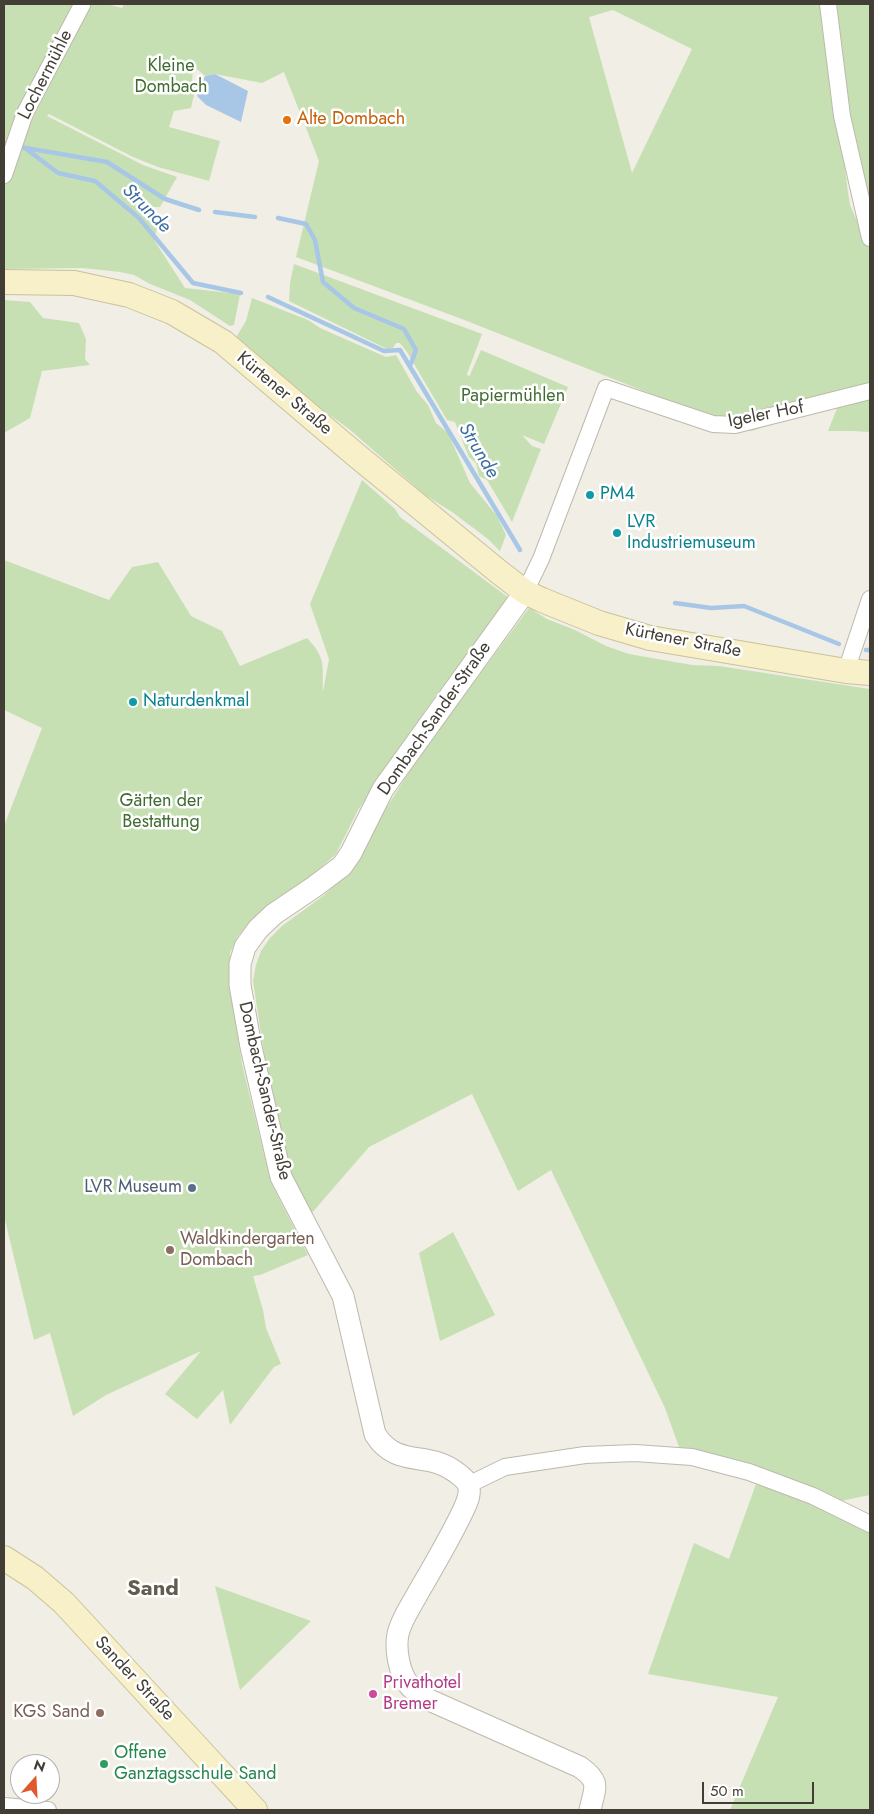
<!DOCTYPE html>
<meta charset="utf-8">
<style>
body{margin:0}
#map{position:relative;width:874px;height:1814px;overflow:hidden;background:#f0eee5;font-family:Jost,sans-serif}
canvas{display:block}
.frame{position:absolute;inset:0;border:5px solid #423e36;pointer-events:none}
.north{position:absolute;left:10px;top:1754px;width:50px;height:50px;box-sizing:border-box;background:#fff;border:1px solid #b3b2af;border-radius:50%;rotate:19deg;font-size:14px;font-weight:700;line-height:20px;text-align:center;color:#423e36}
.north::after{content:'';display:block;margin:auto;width:18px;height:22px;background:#df592d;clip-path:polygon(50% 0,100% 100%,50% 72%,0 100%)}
.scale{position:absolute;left:702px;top:1782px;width:112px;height:22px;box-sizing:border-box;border:2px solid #423e36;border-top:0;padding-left:6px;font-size:15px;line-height:18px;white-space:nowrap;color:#423e36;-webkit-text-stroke:4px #fff;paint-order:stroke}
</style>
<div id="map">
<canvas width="874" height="1814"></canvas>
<div class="frame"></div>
<div class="north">N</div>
<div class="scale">50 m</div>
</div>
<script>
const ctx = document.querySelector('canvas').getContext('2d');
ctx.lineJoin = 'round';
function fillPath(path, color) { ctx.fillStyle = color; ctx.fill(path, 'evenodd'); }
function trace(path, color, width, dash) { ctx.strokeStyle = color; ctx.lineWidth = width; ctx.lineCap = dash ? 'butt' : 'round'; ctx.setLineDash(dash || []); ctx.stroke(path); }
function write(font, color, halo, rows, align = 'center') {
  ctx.font = font + ' Jost,sans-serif'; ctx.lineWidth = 5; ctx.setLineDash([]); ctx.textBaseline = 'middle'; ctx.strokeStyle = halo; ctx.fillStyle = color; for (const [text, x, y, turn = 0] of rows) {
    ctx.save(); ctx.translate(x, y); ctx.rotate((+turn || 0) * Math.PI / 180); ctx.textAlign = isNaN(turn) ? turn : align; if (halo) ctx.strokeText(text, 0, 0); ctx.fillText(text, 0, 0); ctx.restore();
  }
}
fillPath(new Path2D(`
 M4 4H107L122 8 124 4H824L848 193 850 205 870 250V387L766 411 717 420 467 321 296 257 319 161 284 72 262 83 215 74 205 76 190 63 193 68 192 82 196 86 191 108 174 111 169 127 220 141 209 181 158 167 133 157 49 114 47 116 143 165 177 177 160 207H152L150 220 159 221 154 240 185 288 240 294 234 325 230 326 190 300 150 284 134 275 120 272 83 268 4 269ZM613 10 692 49 632 173 589 17Z
 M836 4H870V211L846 105Z
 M294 264 482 334 467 374 469 377 481 350 568 387 544 444 522 435 532 446 541 449 512 522 487 480 479 476 476 463 469 457 455 422 447 420 407 352 400 343H396L393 348 387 349 289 301 290 283Z
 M252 298 308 320 320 328 386 357 396 355 417 392 428 405 436 423 448 433 470 483 497 516 506 535 500 551 488 539 452 512 425 495 349 429 232 344 246 321Z
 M4 300 30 302 43 318 79 323 86 339 85 359 90 365 42 371 30 418 4 433Z
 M870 393V432L852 431H828L840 401 752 431 723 426Z
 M362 480 395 509 400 517 509 598 430 704 358 810 336 854 309 878 249 923 238 936 230 953 232 998 242 1064 271 1183 308 1255 260 1275 253 1276 263 1310 266 1328 281 1364 274 1367 230 1425 223 1390 197 1419 165 1394 201 1351 106 1395 73 1416 50 1333 34 1340 4 1216V826L42 728 4 710V560L109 600 132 567 158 562 191 616 222 631 240 666 307 638C327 659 322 666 323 692L329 659 310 604Z
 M529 608 547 619 575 630 606 646 629 654 692 665 719 666 870 689V1495L836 1502 815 1491 730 1458 679 1447 665 1408 551 1170 518 1191 472 1094 369 1147 311 1214 292 1176 265 1060 253 981 256 965 261 951 270 938 282 926 323 896 354 867 378 821 421 753Z
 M453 1232 495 1315 440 1341 419 1253Z
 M756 1484 803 1498 870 1528V1810H730L778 1697 648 1674 694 1543 729 1559Z
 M215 1586 311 1621 240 1690Z`), '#c7e0b3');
fillPath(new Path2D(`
 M215 74 248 91 241 122 206 105 197 96 205 76Z`), '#a8c7e6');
trace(new Path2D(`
 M4 143 25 148 58 173 95 181 139 218 193 283 241 293
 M26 148 107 162 165 199 199 210
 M215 212 255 217
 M278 218 306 224 315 240 323 282 354 308 404 329 416 350 410 366
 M268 297 384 351 400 350 520 550
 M675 603 711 608 744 606 839 644
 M866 650H870`), '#a8c7e6', 4.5);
const minor = new Path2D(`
 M828 4 842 116 870 238
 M4 175 25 113 82 5
 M525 592 541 559 606 388 713 424 735 425 870 391
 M846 671 870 599
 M468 1485 505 1467 585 1455 635 1453 692 1457 749 1472 813 1496 870 1524
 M4 1806 48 1810`);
const tertiary = new Path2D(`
 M525 592 383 789 351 853 342 866 314 887 274 914 258 929 245 947 240 964V985L251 1047 281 1177 343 1296 375 1434C396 1469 429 1450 457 1473 461 1476 466 1480 468 1484 472 1494 466 1504 462 1513 449 1540 433 1567 418 1593 411 1606 401 1620 398 1634 395 1649 399 1673 409 1685 413 1691 421 1695 427 1699L580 1767C601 1782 595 1787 590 1810`);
const secondary = new Path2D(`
 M4 282 74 283 129 295 172 312 223 342 356 455 499 572 525 592 542 600 599 623 650 638 846 671 870 673
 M4 1558 35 1578 64 1603 255 1810`);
trace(minor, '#bdb9ac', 18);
trace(tertiary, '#bdb9ac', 23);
trace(secondary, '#cbc29a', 26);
trace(minor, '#fff', 16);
trace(tertiary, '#fff', 21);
trace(secondary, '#f7f0c8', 24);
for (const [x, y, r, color] of [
 [287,120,5,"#e8710a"],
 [590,495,5,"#0f9aa8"],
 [617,533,5,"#0f9aa8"],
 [133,702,5,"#0f9aa8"],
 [192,1188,5,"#5c6f8a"],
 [170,1250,5,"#8d6e63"],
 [373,1694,5,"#d1479c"],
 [100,1713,5,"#8d6e63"],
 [104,1764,5,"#2e9e5b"]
]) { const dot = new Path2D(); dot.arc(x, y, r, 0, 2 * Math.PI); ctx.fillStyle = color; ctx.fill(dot); trace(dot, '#fff', 2); }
write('18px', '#416c31', '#fff', [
 ["Kleine",171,67],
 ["Dombach",171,88],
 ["Papiermühlen",513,397],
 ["Gärten der",161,802],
 ["Bestattung",161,823]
]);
write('18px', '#423e36', '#fff', [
 ["Lochermühle",46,75,-63],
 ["Kürtener Straße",284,394,40],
 ["Igeler Hof",766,415,-11],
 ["Kürtener Straße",683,641,11],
 ["Dombach-Sander-Straße",435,719,-55],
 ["Dombach-Sander-Straße",264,1091,77],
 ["Sander Straße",134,1679,47]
]);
write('18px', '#c56008', '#fff', [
 ["Alte Dombach",297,120]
], 'left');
write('18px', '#0d838f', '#fff', [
 ["PM4",600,495],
 ["LVR",627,523],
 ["Industriemuseum",627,544],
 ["Naturdenkmal",143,702]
], 'left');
write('18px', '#4e5e75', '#fff', [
 ["LVR Museum",182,1188]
], 'right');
write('18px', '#785e54', '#fff', [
 ["Waldkindergarten",180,1240],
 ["Dombach",180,1261],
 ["KGS Sand",90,1713,"right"]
], 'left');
write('18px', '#b23c85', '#fff', [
 ["Privathotel",383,1684],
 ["Bremer",383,1705]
], 'left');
write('18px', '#27864d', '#fff', [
 ["Offene",114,1754],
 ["Ganztagsschule Sand",114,1775]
], 'left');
write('italic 19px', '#3d6da0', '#fff', [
 ["Strunde",146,209,45],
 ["Strunde",478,451,59]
]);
write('bold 22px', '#635d4e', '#fff', [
 ["Sand",153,1590]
]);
</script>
